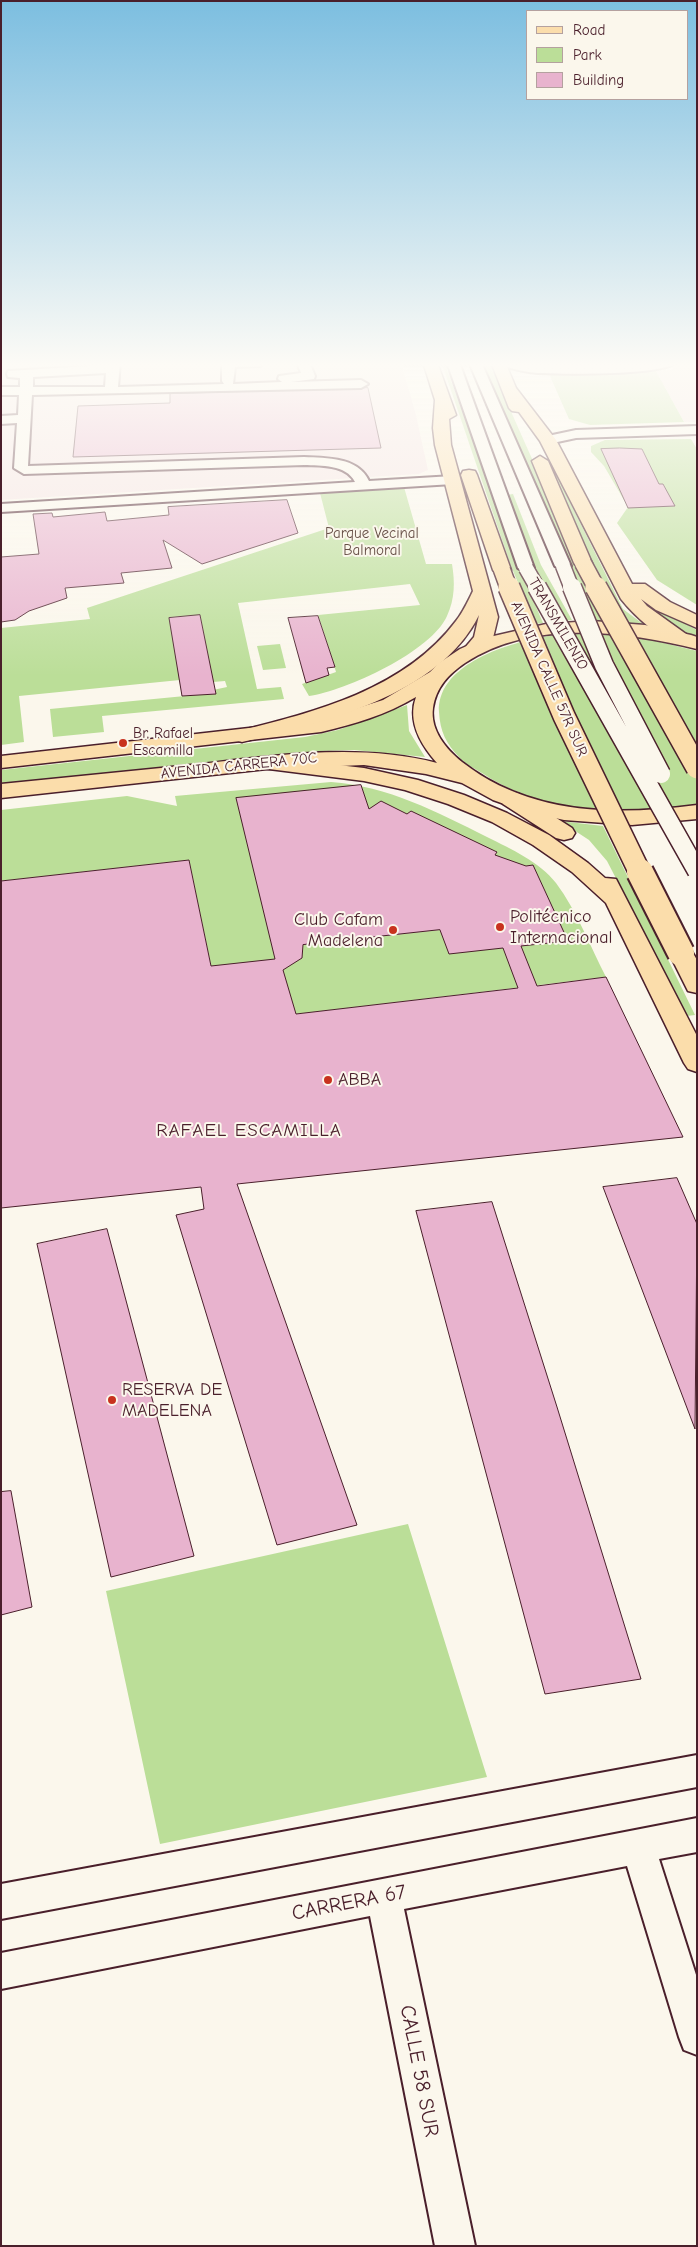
<!DOCTYPE html>
<meta charset="utf-8">
<style>
body{margin:0}
#map{position:relative;width:698px;height:2247px;overflow:hidden;background:#fbf7ec;font-family:"Comic Neue",sans-serif}
canvas{display:block}
.frame{position:absolute;inset:0;border:2px solid #4a1f2b;pointer-events:none}
.legend{position:absolute;left:526px;top:10px;width:162px;height:90px;box-sizing:border-box;background:#fbf7ec;border:1px solid #b4a19f;margin:0;padding:6px 9px;list-style:none;font-size:15px;color:#4a1f2b}
.legend li{display:flex;align-items:center;gap:10px;height:25px}
.legend b{width:25px;border:1px solid #b4a19f}
</style>
<div id="map">
<canvas width="698" height="2247"></canvas>
<div class="frame"></div>
<ul class="legend">
<li><b style="height:6px;background:#fbddab"></b>Road</li>
<li><b style="height:14px;background:#bbde98"></b>Park</li>
<li><b style="height:14px;background:#e8b3ce"></b>Building</li>
</ul>
</div>
<script>
const ctx = document.querySelector('canvas').getContext('2d');
ctx.lineJoin = 'round';
function fillPath(path, color) { ctx.fillStyle = color; ctx.fill(path, 'evenodd'); }
function trace(path, color, width, dash) { ctx.strokeStyle = color; ctx.lineWidth = width; ctx.lineCap = dash ? 'butt' : 'round'; ctx.setLineDash(dash || []); ctx.stroke(path); }
function write(font, color, halo, rows, align = 'center') {
  ctx.font = font + ' "Comic Neue",sans-serif'; ctx.lineWidth = 4; ctx.setLineDash([]); ctx.textBaseline = 'middle'; ctx.strokeStyle = halo; ctx.fillStyle = color; for (const [text, x, y, turn = 0] of rows) {
    ctx.save(); ctx.translate(x, y); ctx.rotate((+turn || 0) * Math.PI / 180); ctx.textAlign = isNaN(turn) ? turn : align; if (halo) ctx.strokeText(text, 0, 0); ctx.fillText(text, 0, 0); ctx.restore();
  }
}
fillPath(new Path2D(`
 M1 362H401L416 415 428 470 419 474 1 500Z
 M679 362H697V422H684L656 371 672 370Z`), '#f5e3e3');
fillPath(new Path2D(`
 M483 362H489L605 623 594 622 485 373Z
 M443 367H446L518 565 543 623 535 624 511 566Z
 M656 371 684 422 590 425 569 419 549 374Z
 M691 439 697 449V605L657 580 617 523 628 507 604 466 591 452V446L605 440Z
 M556 474 623 609 647 627 625 625 588 559 553 475Z
 M404 487 426 564H452C455 582 455 599 447 616 432 651 346 691 309 696L302 684 336 672 318 615 420 605 410 584 238 603 257 689 281 687 284 699 102 716 104 732 53 737 50 709 185 696 227 687 225 681 213 682 200 616 170 617 180 680 19 696 24 742 1 745V628L90 619 87 608 329 528 320 493Z
 M513 494 541 565 572 620 564 621 533 566 507 495Z
 M640 600 697 630V637L671 627Z
 M582 633 635 636 697 651V804C628 821 542 813 482 773 475 769 465 764 460 758 446 744 440 731 439 712 437 669 495 648 529 640 546 635 565 635 582 633Z
 M280 644 286 668 263 670 257 646Z
 M407 705 409 731 425 757 354 750 319 751 1 784V770L305 737 338 730Z
 M331 782C388 786 437 812 487 837 511 849 540 862 556 883 577 911 590 946 606 977L223 1023 189 860 1 881V810L127 796 177 806 175 796Z
 M560 821 603 826 695 1015 687 1016 607 861 589 840Z
 M408 1524 487 1777 160 1844 106 1591Z`), '#bbde98');
const building = new Path2D(`
 M368 388 381 448 73 457 78 406 170 403V394Z
 M620 448 642 449 659 484H663L675 506 628 508 601 449Z
 M287 500 298 533 202 564 163 540 172 568 121 573 124 583 65 588 67 598 29 611 15 620 1 622V557L39 554 33 514 52 513 53 517 105 512 107 521 169 515 168 507Z
 M200 615 216 694 182 696 169 618Z
 M318 616 335 667 327 668 329 675 306 683 288 618Z
 M361 785 369 809 381 801 407 814 411 811 497 852 495 855 526 866 533 865 568 941 521 946 537 986 606 977 683 1137 237 1184 357 1525 277 1545 176 1215 204 1209 201 1187 1 1208V881L189 860 211 966 275 959 236 798ZM440 930 449 954 503 948 518 988 296 1014 283 970 302 958 303 945Z
 M677 1178 697 1224 695 1429 603 1187Z
 M492 1202 557 1407 641 1679 545 1694 416 1211Z
 M107 1229 194 1556 111 1577 37 1244Z
 M11 1491 32 1607 1 1615V1492Z`);
fillPath(building, '#e8b3ce');
trace(building, '#4a1f2b', 1);
const minor = new Path2D(`
 M108 362H120L118 387 224 384 222 381V366L226 362H266L260 366 235 367 233 384 282 382 278 379 279 376 301 373 297 362H309L315 376 314 379 291 382 361 380 368 384 361 388 32 395 28 466 304 457C327 458 358 457 369 481L453 476 460 480 453 484 1 512V504L355 482C346 464 321 466 304 465L24 474 14 468 17 423 1 424V416L18 415 19 395H1V387H20V378L8 377 7 374 8 371 107 365ZM106 373 105 387H33V377Z
 M447 362H459L534 568 532 571 526 573 518 568Z
 M469 362H481L571 566 569 569 563 571 555 566Z
 M499 362 579 366 676 362C664 376 560 374 538 373 525 372 513 369 501 365Z
 M697 426V434L576 438 548 444 541 440 543 437 576 430Z
 M697 1755V1787L1 1919V1884Z
 M697 1818V1852L659 1859 697 1978V2055L684 2050 679 2037 627 1866 404 1909 475 2246H435L370 1916 1 1989V1953Z`);
const major = new Path2D(`
 M592 621 645 625 691 635 697 637V649C624 631 532 619 465 663 449 674 436 687 433 708 430 730 446 749 462 762 530 815 614 816 697 805V819L632 825 564 820 524 811 493 800 462 783 426 774 364 765 267 769 1 798V784C68 777 134 771 201 764 279 755 360 743 437 763 421 745 407 722 416 697 386 715 354 724 321 732L1 768V756L320 720 383 700 430 672 439 663 460 649 485 638 546 624Z`);
const highway = new Path2D(`
 M423 362H437L456 415 449 419 451 445 498 617 493 638 480 654H466L463 650 474 637 479 615C439 696 322 723 242 742L235 740 232 736 235 732C315 712 404 690 456 621 463 612 468 601 473 591L435 445 433 428 435 400Z
 M491 362H505L516 388 556 440 632 584H645L670 602 697 615V628L656 610 641 599 647 606 686 634 689 638 686 642C666 647 633 614 621 599L540 441 519 412 512 411 509 408Z
 M540 456 548 461 592 563 589 567H577L574 563 532 461Z
 M469 470 475 471 477 475 511 570 508 574H496L493 570 461 475 463 471Z
 M269 757 364 768 418 780 464 795 507 813 549 835 588 863 605 878 616 879 697 1036V1072L688 1069 684 1063 606 903 572 872 533 845 492 822 448 804 405 790 364 781 261 768 258 763 261 758Z
 M511 792 519 794 572 828 575 833 572 838 564 840 556 838 503 804 500 799 503 794Z
 M681 945 690 948 697 960V993L688 991 669 953 672 948Z`);
trace(minor, '#4a1f2b', 4);
trace(major, '#4a1f2b', 3);
trace(highway, '#4a1f2b', 3);
fillPath(minor, '#fbf7ec');
fillPath(major, '#fbddab');
fillPath(highway, '#fbddab');
const minorBridgeFar1 = new Path2D(`
 M563 566 572 589
 M526 568 538 589`);
const minorBridge = new Path2D(`
 M537 587 697 871
 M572 587 604 665 661 774`);
const highwayBridgeFar2 = new Path2D(`
 M583 563 597 589
 M502 570 509 589`);
const highwayBridgeFar1 = new Path2D(`
 M509 587 564 716 640 873
 M596 587 697 768`);
const highwayBridge = new Path2D(`
 M640 872 681 953`);
trace(minorBridgeFar1, '#4a1f2b', 17, []);
trace(minorBridge, '#4a1f2b', 21, []);
trace(highwayBridgeFar2, '#4a1f2b', 19, []);
trace(highwayBridgeFar1, '#4a1f2b', 24, []);
trace(highwayBridge, '#4a1f2b', 30, []);
trace(minorBridgeFar1, '#fbf7ec', 14);
trace(minorBridge, '#fbf7ec', 18);
trace(highwayBridgeFar2, '#fbddab', 16);
trace(highwayBridgeFar1, '#fbddab', 21);
trace(highwayBridge, '#fbddab', 26);
const sky = ctx.createLinearGradient(0, 0, 0, 676);
sky.addColorStop(0, '#7cbee0');
sky.addColorStop(0.54, '#fdfbf6');
sky.addColorStop(1, '#fdfbf600');
ctx.fillStyle = sky;
ctx.fillRect(0, 0, 698, 676);
for (const [x, y, r, color] of [
 [123,743,5,"#c8321e"],
 [500,927,5,"#c8321e"],
 [393,930,5,"#c8321e"],
 [328,1080,5,"#c8321e"],
 [112,1400,5,"#c8321e"]
]) { const dot = new Path2D(); dot.arc(x, y, r, 0, 2 * Math.PI); ctx.fillStyle = color; ctx.fill(dot); trace(dot, '#fbf7ec', 2); }
write('15px', '#664f46', '#fbf7ec', [
 ["Parque Vecinal",372,534],
 ["Balmoral",372,551]
]);
write('15px', '#4a1f2b', '#fbf7ec', [
 ["TRANSMILENIO",558,624,60],
 ["AVENIDA CALLE 57R SUR",549,679,66],
 ["AVENIDA CARRERA 70C",239,766,-6]
]);
write('15px', '#4a1f2b', '#fbf7ec', [
 ["Br. Rafael",133,734],
 ["Escamilla",133,751]
], 'left');
write('18px', '#4a1f2b', '#fbf7ec', [
 ["Politécnico",510,917],
 ["Internacional",510,938],
 ["Club Cafam",383,920,"right"],
 ["Madelena",383,941,"right"],
 ["ABBA",338,1080],
 ["RESERVA DE",122,1390],
 ["MADELENA",122,1411]
], 'left');
ctx.letterSpacing = '1px';
write('19px', '#4a1f2b', '#fbf7ec', [
 ["RAFAEL ESCAMILLA",249,1131]
]);
ctx.letterSpacing = '0px';
write('21px', '#4a1f2b', '#fbf7ec', [
 ["CARRERA 67",349,1903,-11],
 ["CALLE 58 SUR",419,2071,79]
]);
</script>
